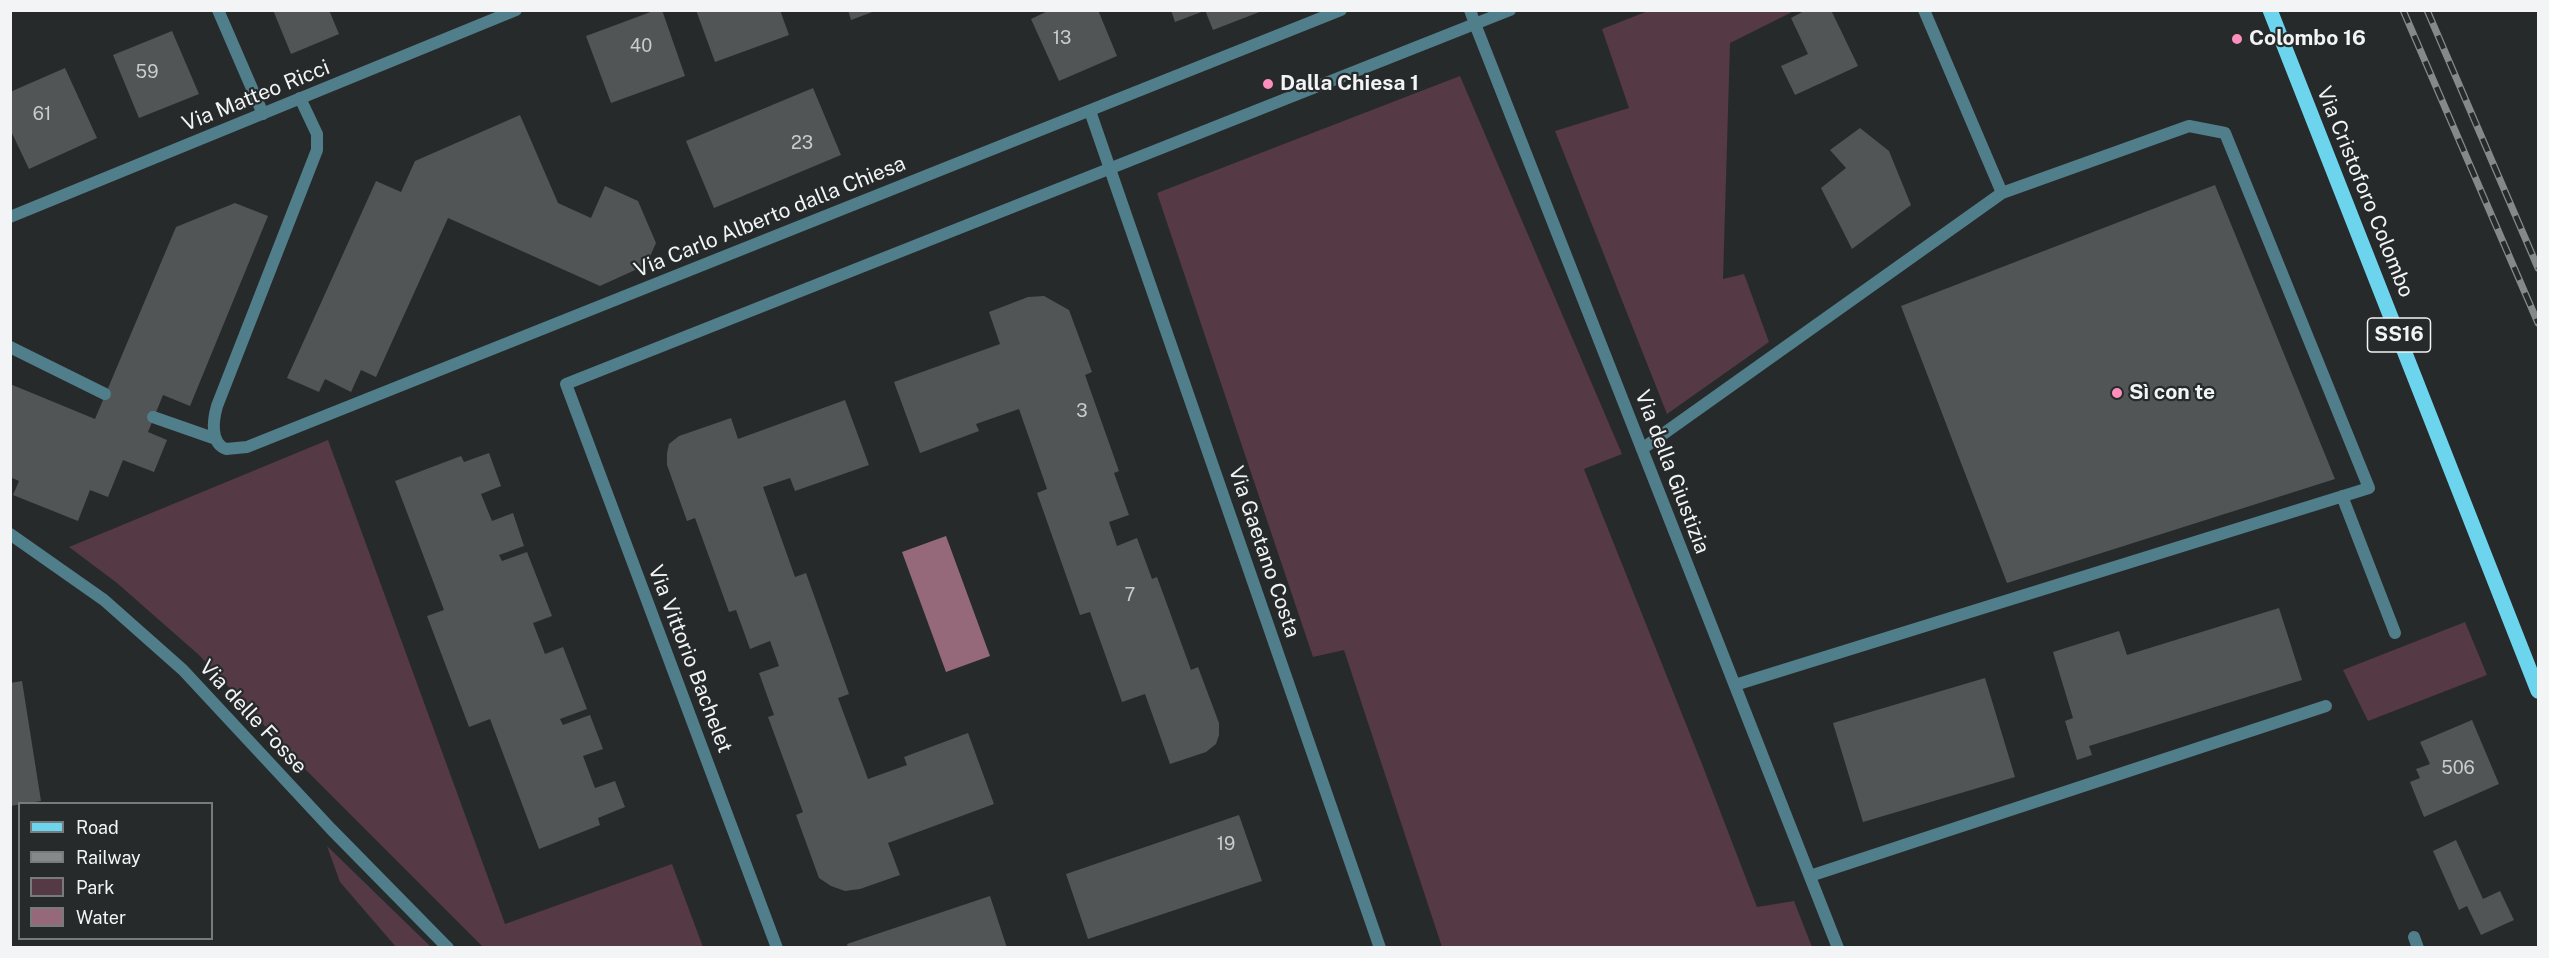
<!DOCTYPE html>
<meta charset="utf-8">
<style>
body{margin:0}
#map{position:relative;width:2549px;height:958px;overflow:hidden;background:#272a2b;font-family:"Public Sans",sans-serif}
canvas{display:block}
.frame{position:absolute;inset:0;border:12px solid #f2f4f5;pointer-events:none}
.legend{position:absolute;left:18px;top:802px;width:195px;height:138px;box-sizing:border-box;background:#272a2b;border:2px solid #787b7c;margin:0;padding:8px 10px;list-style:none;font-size:18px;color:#f2f4f5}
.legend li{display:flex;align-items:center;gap:12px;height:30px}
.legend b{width:30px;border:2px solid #787b7c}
</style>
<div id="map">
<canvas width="2549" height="958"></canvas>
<div class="frame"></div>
<ul class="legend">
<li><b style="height:8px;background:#6dd4ee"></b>Road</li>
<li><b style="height:8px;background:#86898a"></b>Railway</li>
<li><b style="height:16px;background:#553944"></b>Park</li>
<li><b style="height:16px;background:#956979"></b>Water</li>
</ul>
</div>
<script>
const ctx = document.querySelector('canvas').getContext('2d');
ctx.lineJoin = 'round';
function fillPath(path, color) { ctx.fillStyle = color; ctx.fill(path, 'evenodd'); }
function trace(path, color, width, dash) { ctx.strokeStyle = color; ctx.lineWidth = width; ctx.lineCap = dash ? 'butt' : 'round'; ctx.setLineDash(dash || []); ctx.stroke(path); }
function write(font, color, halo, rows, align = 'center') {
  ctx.font = font + ' "Public Sans",sans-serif'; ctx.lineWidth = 4.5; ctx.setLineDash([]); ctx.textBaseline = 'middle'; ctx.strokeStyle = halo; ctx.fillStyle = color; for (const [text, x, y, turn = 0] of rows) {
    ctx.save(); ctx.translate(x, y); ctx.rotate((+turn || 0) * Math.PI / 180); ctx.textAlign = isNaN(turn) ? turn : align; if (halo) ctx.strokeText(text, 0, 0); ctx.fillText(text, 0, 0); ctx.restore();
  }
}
fillPath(new Path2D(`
 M1648 11H1794L1730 43 1723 279 1744 274 1769 342 1667 414 1555 131 1629 108 1602 29Z
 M1460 76 1622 454 1584 469 1702 764 1757 907 1794 901 1812 947H1442L1344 650 1313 657 1157 193Z
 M328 440 505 924 672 864 703 947H483L298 762 199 655 117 583 69 547Z
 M2465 622 2487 675 2368 721 2343 670Z
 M327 846 431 947H396L340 882Z`), '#553944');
fillPath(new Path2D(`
 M946 536 990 656 946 672 902 552Z`), '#956979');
fillPath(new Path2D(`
 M273 10H329L339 34 291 54Z
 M656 10H662L685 76 611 103 586 36Z
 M696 10H780L789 35 715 62Z
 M848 10H875V11L851 20Z
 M1050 10H1098L1117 56 1059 81 1031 19Z
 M1171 10H1204V11L1175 22Z
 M1205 10H1262V11L1213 30Z
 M1806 10H1831L1858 66 1795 95 1781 66 1808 54 1791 18Z
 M172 31 199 94 139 118 113 55Z
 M65 68 97 138 29 169 10 129V92Z
 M813 88 841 155 714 208 686 141Z
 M520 115 558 203 591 218 605 186 638 201 656 243 646 265 600 286 448 218 376 377 361 370 351 392 325 379 319 392 287 378 376 181 401 192 415 161Z
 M1860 128 1889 151 1911 205 1852 249 1821 188 1846 168 1830 150Z
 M2215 185 2335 479 2007 583 1901 306Z
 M235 203 268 216 190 406 163 395 148 432 167 440 154 472 123 460 108 497 90 490 78 521 13 495 19 481 10 477V384L95 419 176 227Z
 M1044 296 1069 310 1092 372 1085 375 1119 471 1114 473 1129 515 1109 522 1117 546 1137 538 1152 579 1157 577 1191 670 1198 667 1219 723V735L1216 744 1206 752 1170 764 1145 694 1122 702 1090 612 1080 615 1037 493 1047 489 1019 409 976 424 979 431 920 453 894 382 1000 344 989 312 1028 297Z
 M845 400 869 465 795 491 790 478 763 487 795 577 806 573 849 694 838 698 868 779 907 765 904 757 968 733 994 804 888 843 900 875 860 889 845 891 831 886 819 878 796 815 803 812 768 717 774 715 759 673 779 666 770 641 750 649 736 610 729 612 695 518 687 521 667 465V453L669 444 679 436 731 418 738 439Z
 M489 453 501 486 481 494 492 521 513 513 524 546 499 555 502 561 527 552 552 616 533 623 545 654 563 647 587 709 560 719 563 725 590 715 603 749 583 756 595 788 615 781 625 807 598 818 600 825 539 849 490 719 469 727 427 616 444 610 395 481 461 456 464 462Z
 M2279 608 2302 680 2089 746 2092 755 2077 760 2065 721 2073 718 2053 652 2119 631 2127 655Z
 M1985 678 2015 777 1863 822 1833 723Z
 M22 681 41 801 10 806V683Z
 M2472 720 2499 784 2424 817 2410 782 2420 778 2416 769 2430 764 2420 742Z
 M1239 815 1262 881 1088 939 1066 874Z
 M2456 840 2483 899 2500 891 2514 920 2481 935 2467 906 2459 910 2433 851Z
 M990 896 1007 948H848L847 944Z`), '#515556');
trace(new Path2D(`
 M1470 10 1475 24
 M300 98 317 134V150L217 406C213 420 210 443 226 449L247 447 1341 10
 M1090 111 1110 169
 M10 347 105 394
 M153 417 216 439
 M1642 449 2002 193 1924 10
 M2342 496 2395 633
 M1735 685 2369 488 2225 133 2189 126 2002 193
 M2414 937 2418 948`), '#507e8b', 12);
trace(new Path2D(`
 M218 10 263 114
 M1475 24 1838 948
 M1110 169 1380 948
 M10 217 516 10
 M10 534 104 600 183 670 331 829 448 948
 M1810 876 2326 706
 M777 948 566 384 1510 10`), '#507e8b', 12);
trace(new Path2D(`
 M2270 10 2538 691`), '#6dd4ee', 15);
const rail = new Path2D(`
 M2403 10 2538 323
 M2427 10 2538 268`);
trace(rail, '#86898a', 7);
trace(rail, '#272a2b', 4.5, [14]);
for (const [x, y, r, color] of [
 [2237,39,6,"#fe8ebc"],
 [1268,84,6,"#fe8ebc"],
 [2117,393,6,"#fe8ebc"]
]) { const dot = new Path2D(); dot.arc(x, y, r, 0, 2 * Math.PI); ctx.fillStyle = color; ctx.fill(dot); trace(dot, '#272a2b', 2); }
write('18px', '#cacccd', null, [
 ["13",1062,38],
 ["40",641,46],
 ["59",147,72],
 ["61",42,114],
 ["23",802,143],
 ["3",1082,411],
 ["7",1130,595],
 ["506",2458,768],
 ["19",1226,844]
]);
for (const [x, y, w] of [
 [2399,335,63]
]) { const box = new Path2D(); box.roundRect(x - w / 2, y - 17, w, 34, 4.5); ctx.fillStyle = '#272a2b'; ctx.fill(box); trace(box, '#f2f4f5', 1.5); }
write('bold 20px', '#f2f4f5', null, [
 ["SS16",2399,335]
]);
write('bold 21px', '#f2f4f5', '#272a2b', [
 ["Colombo 16",2249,39],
 ["Dalla Chiesa 1",1280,84],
 ["Sì con te",2129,393]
], 'left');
write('21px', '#f2f4f5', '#272a2b', [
 ["Via Matteo Ricci",256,96,-22],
 ["Via Cristoforo Colombo",2365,192,68],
 ["Via Carlo Alberto dalla Chiesa",770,217,-22],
 ["Via della Giustizia",1672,472,69],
 ["Via Gaetano Costa",1264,552,71],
 ["Via Vittorio Bachelet",690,659,69],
 ["Via delle Fosse",253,717,47]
]);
</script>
